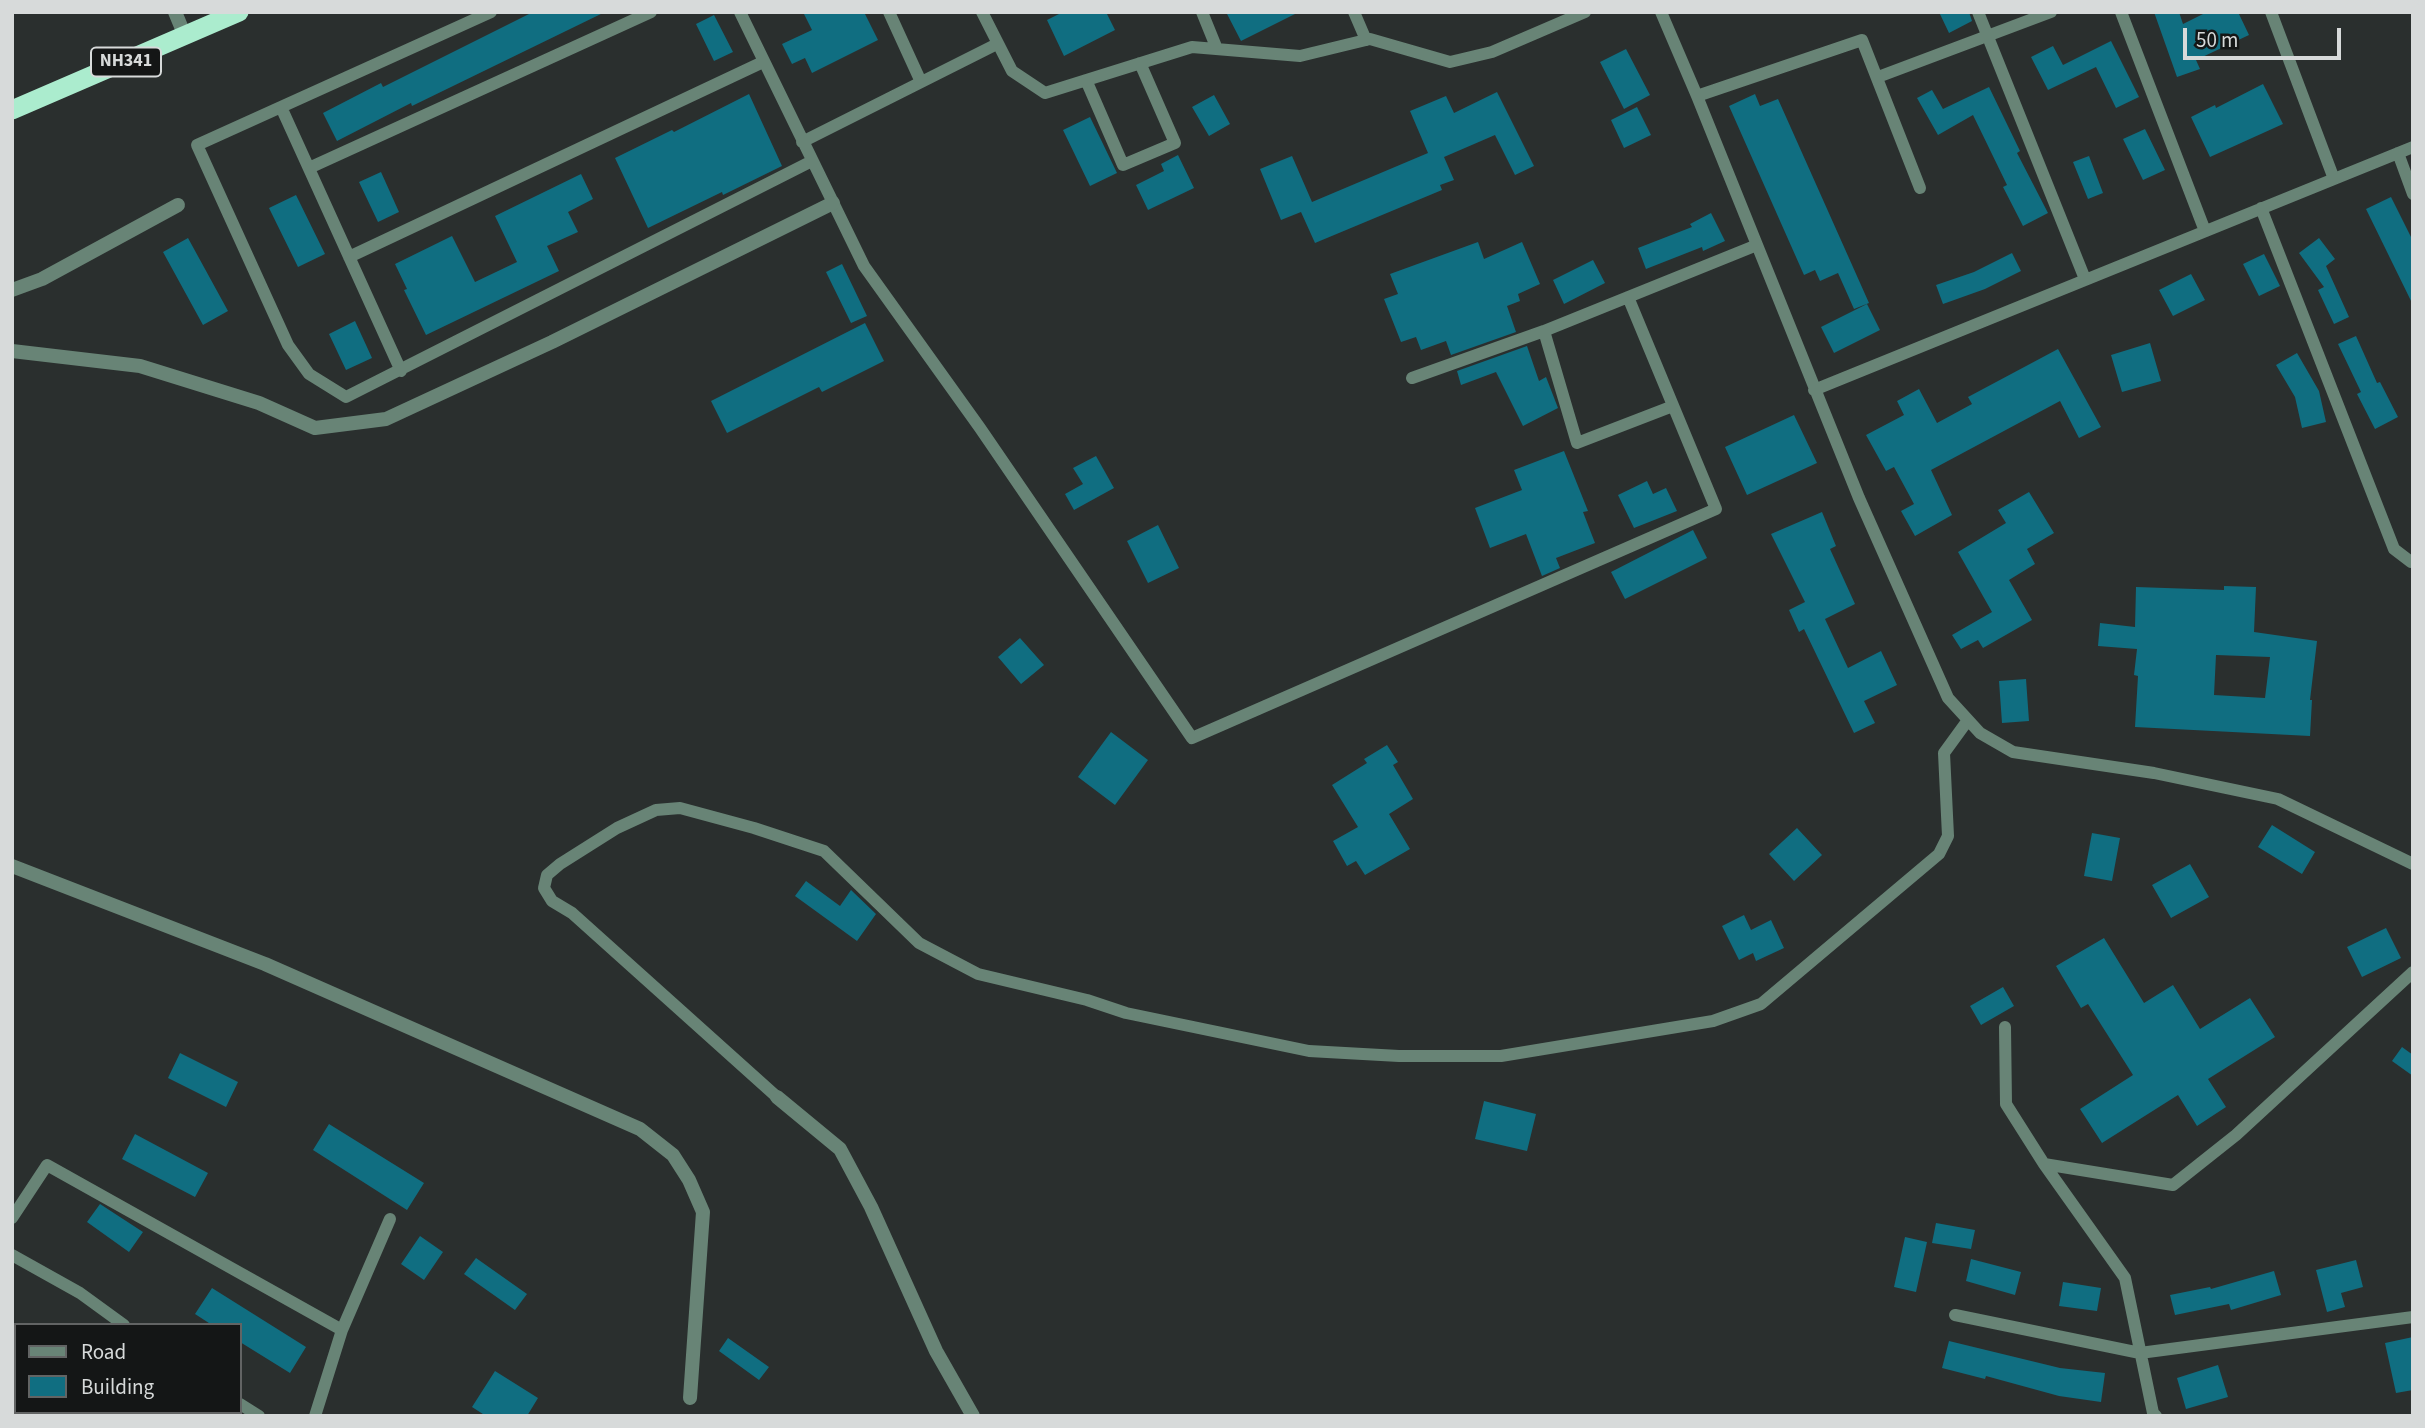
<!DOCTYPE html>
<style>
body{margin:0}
#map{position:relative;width:2425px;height:1428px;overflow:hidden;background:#2a2f2e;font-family:"Source Sans 3",sans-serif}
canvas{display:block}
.frame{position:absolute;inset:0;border:14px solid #d7dada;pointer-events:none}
.legend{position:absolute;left:14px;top:1323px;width:228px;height:91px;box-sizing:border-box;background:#141616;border:2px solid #626464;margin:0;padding:9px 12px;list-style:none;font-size:21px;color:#d7dada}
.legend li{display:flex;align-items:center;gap:14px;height:35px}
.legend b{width:35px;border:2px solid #626464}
.scale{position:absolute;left:2183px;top:28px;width:158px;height:32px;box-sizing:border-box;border:4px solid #d7dada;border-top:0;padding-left:9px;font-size:21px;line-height:24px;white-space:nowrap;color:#d7dada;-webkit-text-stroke:5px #141616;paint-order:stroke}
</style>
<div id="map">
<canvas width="2425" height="1428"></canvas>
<div class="frame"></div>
<ul class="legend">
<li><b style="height:9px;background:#688476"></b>Road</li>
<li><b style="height:19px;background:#106e81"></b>Building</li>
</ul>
<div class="scale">50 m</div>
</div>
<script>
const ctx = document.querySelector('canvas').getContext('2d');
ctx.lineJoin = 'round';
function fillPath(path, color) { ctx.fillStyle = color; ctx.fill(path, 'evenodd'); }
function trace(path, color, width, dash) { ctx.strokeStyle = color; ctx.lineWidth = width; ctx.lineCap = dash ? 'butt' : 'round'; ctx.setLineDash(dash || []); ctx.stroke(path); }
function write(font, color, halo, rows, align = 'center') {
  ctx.font = font + ' "Source Sans 3",sans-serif'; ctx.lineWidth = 5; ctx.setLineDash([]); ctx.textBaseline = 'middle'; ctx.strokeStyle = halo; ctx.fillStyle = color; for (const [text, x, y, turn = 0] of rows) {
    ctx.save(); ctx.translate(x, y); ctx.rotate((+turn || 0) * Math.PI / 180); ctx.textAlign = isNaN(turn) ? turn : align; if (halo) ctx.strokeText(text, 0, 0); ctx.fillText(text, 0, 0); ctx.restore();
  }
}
fillPath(new Path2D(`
 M533 12H605L412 106 411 103 337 141 323 113 381 83 383 87Z
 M803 12H864L878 40 812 73 805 58 792 64 782 44 812 30Z
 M1063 12H1106L1115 30 1064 56 1047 20Z
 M1226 12H1299L1241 41Z
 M1939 12H1969L1972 21 1949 33Z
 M2154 12H2179L2183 24 2207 12H2238L2249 35 2196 60 2200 69 2177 77Z
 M714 15 733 52 714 61 696 24Z
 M2111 41 2139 97 2116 108 2096 67 2048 90 2031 57 2053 46 2063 65Z
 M1626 49 1650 95 1624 109 1600 62Z
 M2263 84 2283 124 2210 157 2191 117 2215 105 2216 108Z
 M1989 87 2020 151 2017 153 2048 213 2023 226 2003 187 2007 185 1973 115 1938 135 1917 98 1932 90 1943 109Z
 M1497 92 1534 166 1515 175 1495 135 1444 157 1454 180 1440 185 1442 190 1315 243 1301 212 1281 220 1260 169 1292 156 1312 202 1428 153 1410 111 1446 96 1454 113Z
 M749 94 782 166 723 195 722 192 648 228 615 158 672 130 674 132Z
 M1755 94 1760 106 1778 99 1869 303 1854 309 1838 273 1820 281 1815 270 1804 275 1729 106Z
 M1214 95 1230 124 1209 136 1192 107Z
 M1637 107 1651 135 1624 148 1611 120Z
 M1090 117 1117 173 1090 186 1063 130Z
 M2145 129 2165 170 2143 180 2123 139Z
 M1178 155 1194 188 1148 210 1136 185 1164 171 1161 164Z
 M2089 156 2103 193 2088 199 2073 162Z
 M381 172 399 212 378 222 359 182Z
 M581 174 593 199 568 212 578 232 547 246 559 271 426 335 404 290 407 289 395 264 452 236 475 282 517 262 495 216Z
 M296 195 325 254 298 267 269 208Z
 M2391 197 2413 241V305L2366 209Z
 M1711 213 1725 241 1703 251 1702 247 1646 269 1638 248 1692 227 1690 224Z
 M188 238 228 311 203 325 163 252Z
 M2319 238 2335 259 2326 266 2349 317 2334 324 2318 290 2324 287 2299 253Z
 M1478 242 1484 259 1522 242 1540 284 1518 294 1520 301 1507 306 1516 332 1451 355 1446 341 1421 350 1416 337 1401 342 1384 299 1398 294 1390 274Z
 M2012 253 2021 271 1985 289 1943 304 1936 285 1974 272Z
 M2264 254 2280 286 2259 296 2243 264Z
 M1593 260 1605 283 1564 304 1553 280Z
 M842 264 867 316 851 323 826 272Z
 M2191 274 2205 300 2173 316 2159 290Z
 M1867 304 1880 330 1834 353 1821 327Z
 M355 321 372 358 346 370 329 334Z
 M865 323 884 361 822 392 819 387 727 433 711 401Z
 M2356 336 2377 383 2380 382 2398 417 2375 429 2357 394 2361 392 2338 344Z
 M2150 343 2161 381 2122 392 2111 355Z
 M1527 346 1539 381 1546 377 1558 408 1523 426 1496 372 1461 385 1457 371Z
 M2058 349 2101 427 2079 438 2060 401 1931 470 1952 515 1915 536 1901 511 1914 504 1894 467 1886 471 1866 435 1904 415 1897 401 1919 389 1937 423 1972 404 1968 397Z
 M2297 353 2319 391 2326 422 2302 428 2295 397 2276 365Z
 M1794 415 1817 463 1747 495 1725 447Z
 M1564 451 1588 511 1583 512 1595 543 1556 558 1560 568 1542 576 1526 534 1490 548 1475 508 1522 490 1514 470Z
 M1096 456 1114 488 1074 510 1065 494 1083 484 1073 468Z
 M1647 481 1653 494 1666 488 1677 511 1634 528 1618 495Z
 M2029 492 2054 533 2027 549 2035 564 2009 580 2032 620 1983 648 1978 640 1961 649 1952 635 1992 612 1958 552 2006 523 1998 510Z
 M1822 512 1836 546 1830 549 1855 604 1825 619 1848 668 1881 651 1897 685 1864 701 1875 723 1854 733 1804 629 1799 632 1789 610 1805 602 1771 534Z
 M1158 525 1179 568 1148 583 1127 541Z
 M1693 530 1707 558 1625 599 1611 572Z
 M2224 586 2256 587 2254 632 2317 641 2310 700H2312L2310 736 2135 727 2138 676 2134 675 2137 649 2098 646 2100 623 2135 627 2136 587 2224 590ZM2216 655 2270 657 2265 698 2214 695Z
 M1020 638 1044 665 1021 684 998 657Z
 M2026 679 2029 721 2002 723 1999 681Z
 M1111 732 1148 760 1115 805 1078 777Z
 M1387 745 1398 762 1393 765 1413 799 1389 814 1410 849 1365 875 1356 861 1347 866 1333 841 1358 827 1332 785 1367 763 1364 759Z
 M2272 825 2315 852 2302 874 2258 847Z
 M1797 828 1822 855 1794 881 1769 854Z
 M2092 833 2120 838 2112 881 2084 876Z
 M2190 864 2209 897 2171 918 2152 885Z
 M806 881 840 906 851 890 876 914 857 941 795 896Z
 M1744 915 1751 930 1771 920 1784 948 1756 961 1753 953 1739 960 1722 926Z
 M2386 928 2401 958 2362 977 2347 947Z
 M2104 938 2144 1003 2173 985 2200 1029 2250 998 2275 1037 2208 1079 2226 1107 2197 1126 2178 1095 2102 1143 2080 1109 2133 1075 2088 1004 2081 1008 2056 966Z
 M2003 987 2014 1006 1981 1025 1970 1006Z
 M2402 1047 2413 1055V1076L2392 1061Z
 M180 1053 238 1082 226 1107 168 1078Z
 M1484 1101 1536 1114 1527 1151 1475 1139Z
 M329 1124 424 1183 407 1210 313 1150Z
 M135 1134 208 1173 195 1197 122 1159Z
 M100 1204 143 1232 129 1252 87 1222Z
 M1936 1223 1975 1230 1971 1249 1932 1243Z
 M420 1236 443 1252 424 1280 401 1264Z
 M1905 1237 1927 1242 1916 1292 1894 1287Z
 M476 1258 527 1294 515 1310 464 1274Z
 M1971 1259 2021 1272 2015 1295 1966 1281Z
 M2356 1260 2363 1287 2341 1293 2345 1307 2327 1312 2316 1270Z
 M2274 1271 2281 1295 2231 1310 2229 1304 2175 1315 2170 1295 2210 1287 2211 1289Z
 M2063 1282 2101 1288 2097 1311 2059 1306Z
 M212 1288 306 1347 290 1373 240 1342V1325H212L195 1314Z
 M2413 1337V1390L2396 1393 2385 1343Z
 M728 1338 769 1367 759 1380 719 1351Z
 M1949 1341 2060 1368 2105 1373 2101 1402 2059 1396 1986 1376 1985 1379 1942 1368Z
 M2218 1365 2228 1397 2186 1409 2177 1378Z
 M495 1371 538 1398 527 1416H486L472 1407Z`), '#106e81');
trace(new Path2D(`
 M491 12 197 145 288 345 309 374 346 397 812 161
 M740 12 864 266 980 428 1192 738 1716 509 1628 297
 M889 12 921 82
 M982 12 1012 71 1045 93 1192 47 1300 56 1370 39 1450 62 1492 52 1585 12
 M1202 12 1217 49
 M1354 12 1366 40
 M1661 12 1697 96 1859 498 1948 698 1980 733 2013 752 2154 773 2278 799 2413 864
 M1978 12 2085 279
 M2121 12 2205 231
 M2271 12 2334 179
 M1878 77 2051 12
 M1086 80 1123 165 1175 143 1140 63
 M1697 96 1862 40 1920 188
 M281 107 401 371
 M802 142 997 44
 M2398 153 2413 194
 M309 168 651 12
 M2261 208 2394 549 2411 562H2413
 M349 257 763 62
 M1544 331 1577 443 1673 406
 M1412 378 1544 331 1757 245
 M1814 390 2413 147
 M2005 1027 2006 1104 2044 1164 2173 1185 2236 1135 2413 972
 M777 1097 572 913 552 901 544 888 547 875 560 864 617 828 656 810 680 808 754 828 824 851 919 943 978 974 1087 1000 1126 1013 1309 1051 1399 1056H1501L1713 1021 1761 1004 1939 854 1948 836 1944 753 1968 720
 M2044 1164 2125 1278 2153 1413 2156 1416
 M12 1218 47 1165 342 1330
 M12 1255 80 1293 124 1325
 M1955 1315 2140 1353 2413 1317
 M240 1404 259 1416
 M220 1412 222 1416
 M315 1416 342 1330 390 1219`), '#688476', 12);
trace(new Path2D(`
 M175 12 185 36
 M12 290 42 279 178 205
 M12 351 140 366 259 403 315 428 386 419 552 342 833 203
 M12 866 265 964 640 1129 673 1155 689 1180 703 1212 690 1398
 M777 1097 840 1149 871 1207 936 1351 973 1416`), '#688476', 14);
trace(new Path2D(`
 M12 110 239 12`), '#abecce', 19);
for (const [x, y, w] of [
 [126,62,70]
]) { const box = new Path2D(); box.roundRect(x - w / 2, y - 14.5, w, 29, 5); ctx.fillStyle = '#141616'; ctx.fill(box); trace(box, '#d7dada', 2); }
write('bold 18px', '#d7dada', null, [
 ["NH341",126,62]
]);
</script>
